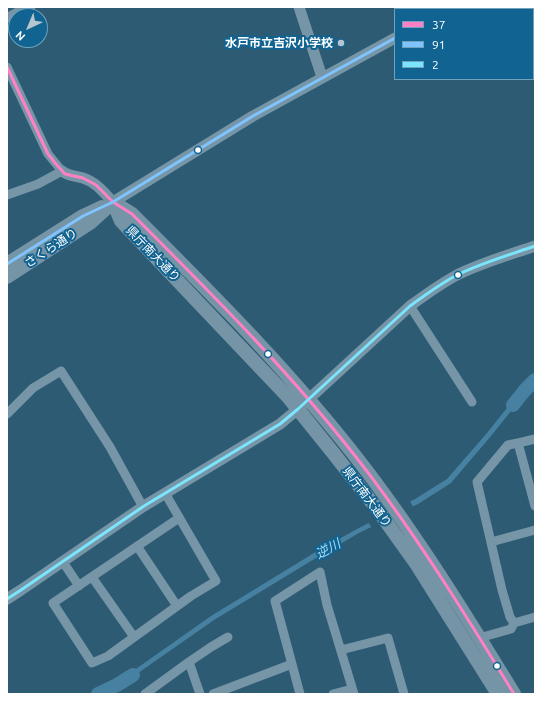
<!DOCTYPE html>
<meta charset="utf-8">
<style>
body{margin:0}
#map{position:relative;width:542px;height:701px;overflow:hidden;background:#2e5b74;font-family:Ubuntu,sans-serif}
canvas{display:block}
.frame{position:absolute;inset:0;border:8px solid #fff;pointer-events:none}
.legend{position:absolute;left:394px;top:8px;width:140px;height:72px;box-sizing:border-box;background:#116391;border:1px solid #70a1bd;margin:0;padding:5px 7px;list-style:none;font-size:12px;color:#fff}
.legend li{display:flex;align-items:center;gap:8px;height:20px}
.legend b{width:20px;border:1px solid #70a1bd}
.north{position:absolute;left:8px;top:8px;width:40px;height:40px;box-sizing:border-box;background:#116391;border:1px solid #70a1bd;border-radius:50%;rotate:224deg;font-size:11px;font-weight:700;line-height:16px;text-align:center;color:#fff}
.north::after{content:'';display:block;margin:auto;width:14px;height:18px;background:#b6c6ce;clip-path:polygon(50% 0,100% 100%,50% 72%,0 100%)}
</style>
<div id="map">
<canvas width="542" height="701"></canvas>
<div class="frame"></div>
<ul class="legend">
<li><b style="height:5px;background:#ff80c5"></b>37</li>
<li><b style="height:5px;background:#80c4ff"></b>91</li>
<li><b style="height:5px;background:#7ae5fd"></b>2</li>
</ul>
<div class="north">N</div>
</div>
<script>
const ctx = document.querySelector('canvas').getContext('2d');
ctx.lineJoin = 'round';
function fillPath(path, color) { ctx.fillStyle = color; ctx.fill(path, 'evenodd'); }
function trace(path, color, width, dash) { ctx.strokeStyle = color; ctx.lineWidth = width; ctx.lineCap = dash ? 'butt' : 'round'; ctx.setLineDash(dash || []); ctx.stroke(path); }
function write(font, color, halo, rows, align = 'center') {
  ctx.font = font + ' Ubuntu,"Noto Sans JP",sans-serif'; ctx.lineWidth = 4; ctx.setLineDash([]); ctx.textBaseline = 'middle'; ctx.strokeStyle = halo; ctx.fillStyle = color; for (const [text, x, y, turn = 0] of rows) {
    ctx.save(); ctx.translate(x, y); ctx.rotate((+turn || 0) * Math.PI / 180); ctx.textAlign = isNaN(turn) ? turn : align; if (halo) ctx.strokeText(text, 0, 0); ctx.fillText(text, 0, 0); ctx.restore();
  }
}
fillPath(new Path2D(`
 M523 388 527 391 491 436 451 483 418 504 359 533 316 558 214 620 118 687 116 683 211 616 314 553 357 529 415 499 447 479 487 433Z`), '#4781a1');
fillPath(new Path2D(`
 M409 500 414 508 373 529 367 521Z`), '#2e5b74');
trace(new Path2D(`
 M513 405 525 390 535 380
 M98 694 117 685 133 675`), '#4781a1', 14);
trace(new Path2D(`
 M7 18 19 11 31 7
 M7 67 48 154 62 171 38 184 7 195
 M410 306 472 402
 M7 414 33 388 61 371 110 447 143 507
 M535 439 518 443 535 506
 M165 493 216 581 191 596 108 656 92 663 53 603 179 518
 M491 542 535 530
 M137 546 177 606
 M63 562 79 586
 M92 577 134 637
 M514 623 510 617 502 590 477 482 508 445 518 443
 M479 638 511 629 514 623 535 617
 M341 650 388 638 404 694
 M189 662 211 647 228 637
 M145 694 189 662 200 694
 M213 694 292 664
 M300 694 275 601 320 572 327 605 354 694
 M333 694 352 689`), '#7696a7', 9);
trace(new Path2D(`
 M299 7 322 77
 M446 9 449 7
 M62 171C68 176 76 176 83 178 96 182 104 193 113 202L253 116 395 38
 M7 599 21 590 144 506 280 424 298 409 410 306C425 295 440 284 457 275 481 263 509 255 535 246`), '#7696a7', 11);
trace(new Path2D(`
 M113 202 132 214C214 296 295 377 366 470 420 541 467 617 514 694
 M113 202 121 221 289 398 334 454 377 509 417 565 498 694
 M7 264 83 216 102 207
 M7 277 90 223 113 202`), '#7594a5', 14);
trace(new Path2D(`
 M7 67 48 154 56 164 65 174 83 178 96 185 113 202 132 214C214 296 295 377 366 470 420 541 467 617 514 694`), '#ff80c5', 3);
trace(new Path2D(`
 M7 264 83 216 113 202 253 116 395 38`), '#80c4ff', 3);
trace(new Path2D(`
 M7 599 21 590 144 506 280 424 298 409 410 306C425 295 440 284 457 275 481 263 509 255 535 246`), '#7ae5fd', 3);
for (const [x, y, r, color] of [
 [341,43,4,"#b6c6ce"],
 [198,150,3.5,"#fff"],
 [458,275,3.5,"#fff"],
 [268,354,3.5,"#fff"],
 [497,666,3.5,"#fff"]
]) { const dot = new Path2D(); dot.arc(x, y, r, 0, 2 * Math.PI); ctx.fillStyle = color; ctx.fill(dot); trace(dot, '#116391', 1.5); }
write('bold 12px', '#fff', '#116391', [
 ["水戸市立吉沢小学校",333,43]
], 'right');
write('12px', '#fff', '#116391', [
 ["さくら通り",51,248,-33],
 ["県庁南大通り",153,254,46],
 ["県庁南大通り",367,497,53]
]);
write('italic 13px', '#a8def9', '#116391', [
 ["逆川",328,549,-28]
]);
</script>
